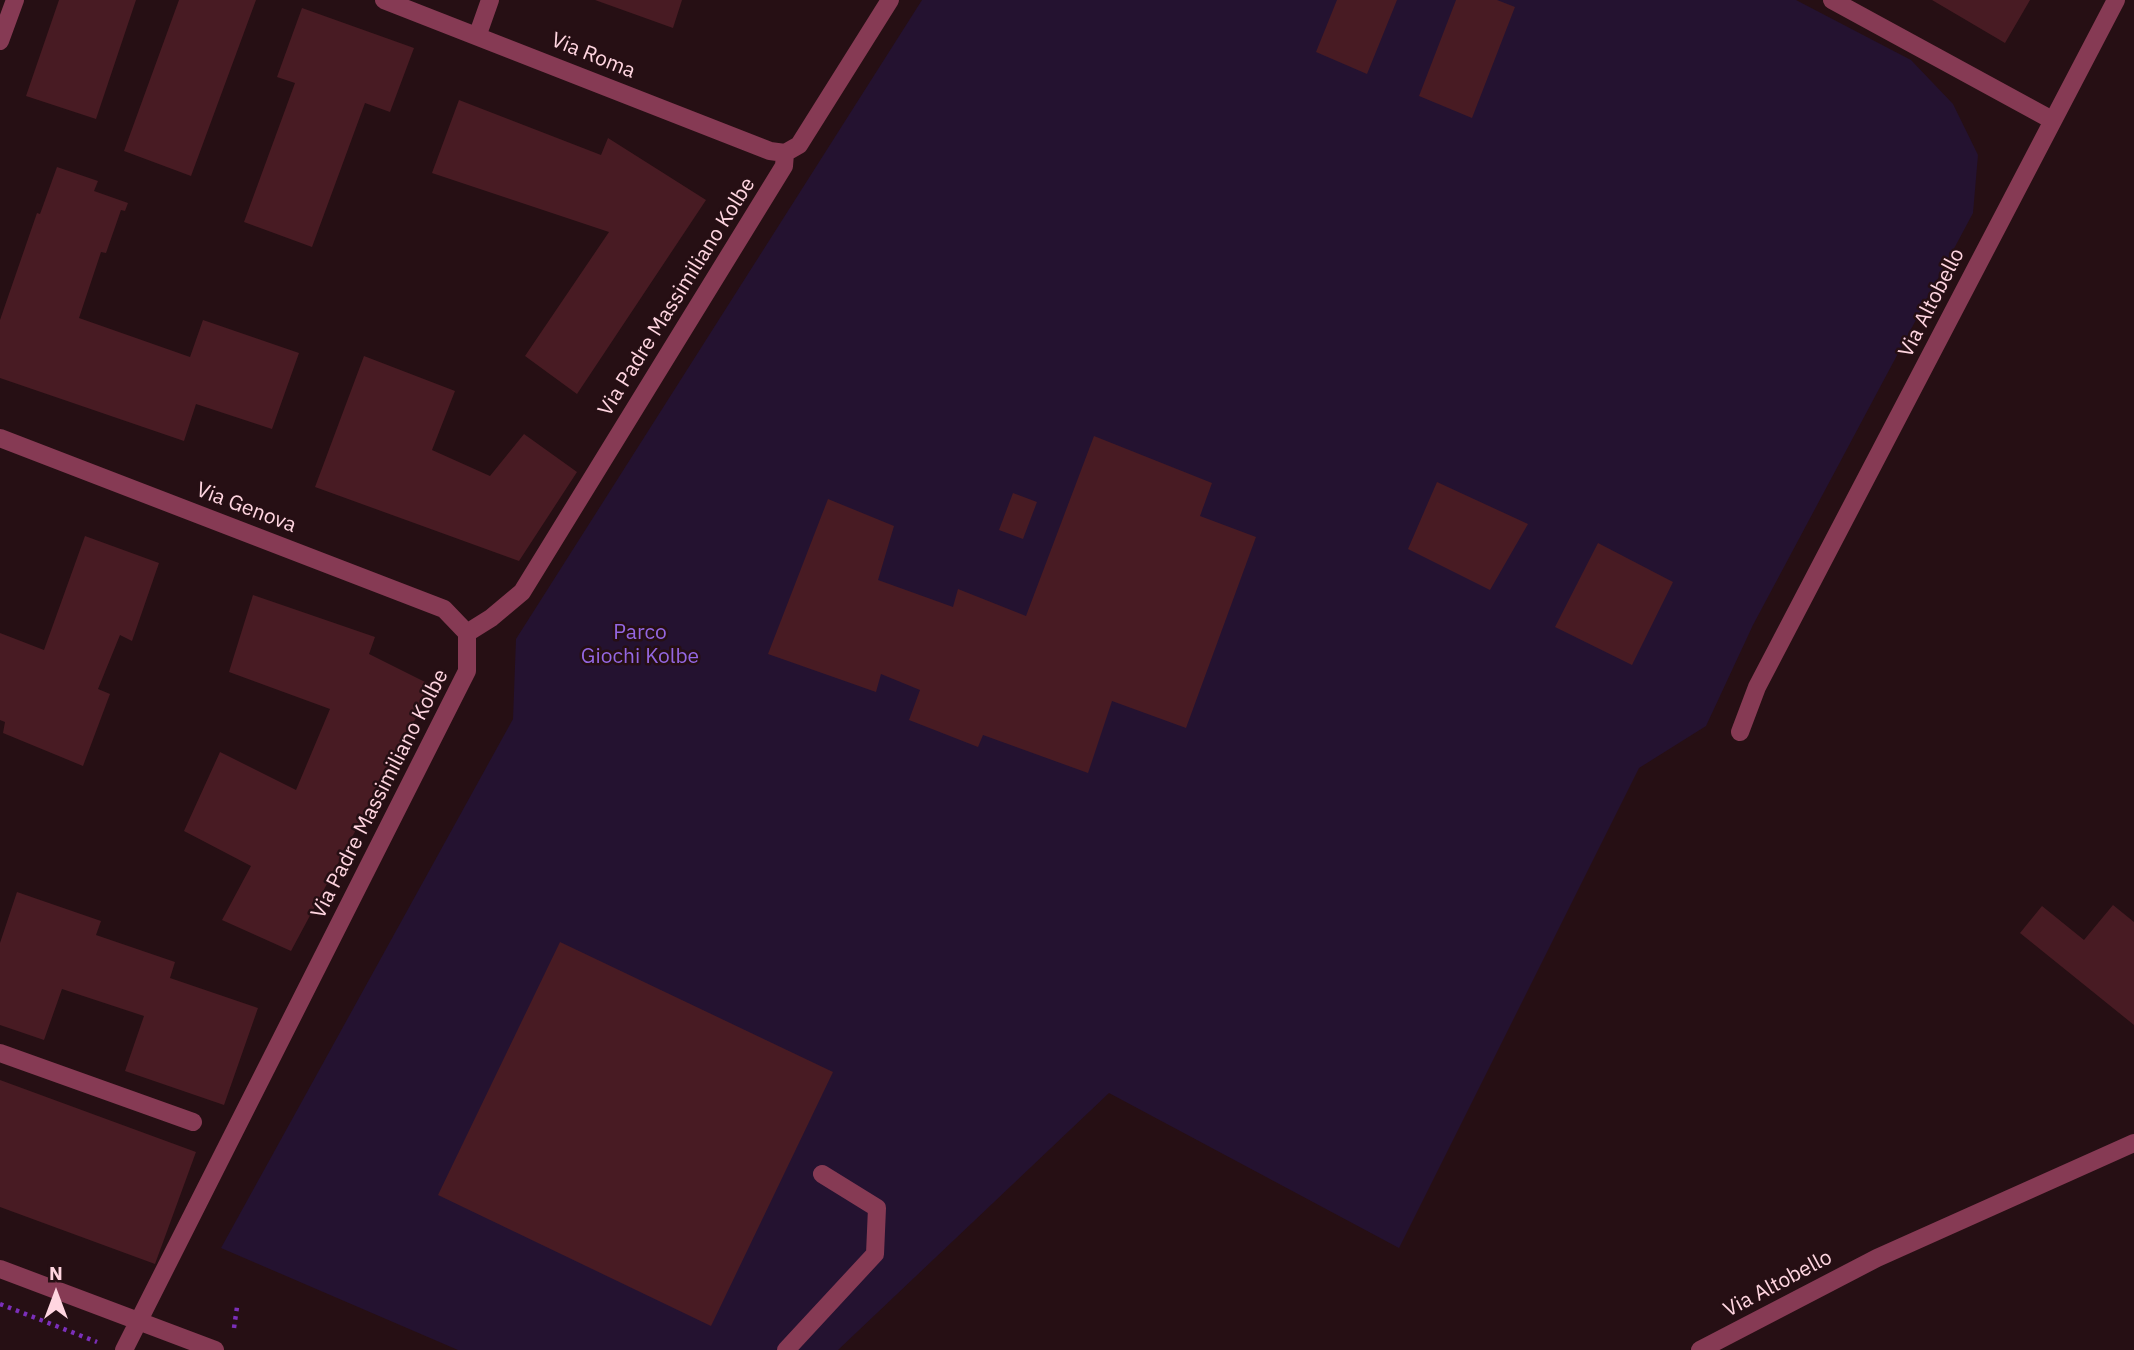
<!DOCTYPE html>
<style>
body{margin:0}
#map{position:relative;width:2134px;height:1350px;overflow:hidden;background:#260f14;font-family:"IBM Plex Sans",sans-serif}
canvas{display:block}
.north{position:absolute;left:21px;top:1259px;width:70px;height:70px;-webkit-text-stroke:5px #260f14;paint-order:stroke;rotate:0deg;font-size:19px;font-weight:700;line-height:28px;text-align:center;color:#ffd5e0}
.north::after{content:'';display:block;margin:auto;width:24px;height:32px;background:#ffd5e0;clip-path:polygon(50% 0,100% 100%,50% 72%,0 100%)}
</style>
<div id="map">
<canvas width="2134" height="1350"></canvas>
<div class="north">N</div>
</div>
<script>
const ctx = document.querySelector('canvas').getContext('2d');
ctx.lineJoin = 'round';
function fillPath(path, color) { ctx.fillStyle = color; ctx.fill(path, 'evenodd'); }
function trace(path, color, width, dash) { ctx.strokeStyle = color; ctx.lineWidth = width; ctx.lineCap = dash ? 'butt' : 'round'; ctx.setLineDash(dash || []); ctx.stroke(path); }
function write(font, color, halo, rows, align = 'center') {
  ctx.font = font + ' "IBM Plex Sans",sans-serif'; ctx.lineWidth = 5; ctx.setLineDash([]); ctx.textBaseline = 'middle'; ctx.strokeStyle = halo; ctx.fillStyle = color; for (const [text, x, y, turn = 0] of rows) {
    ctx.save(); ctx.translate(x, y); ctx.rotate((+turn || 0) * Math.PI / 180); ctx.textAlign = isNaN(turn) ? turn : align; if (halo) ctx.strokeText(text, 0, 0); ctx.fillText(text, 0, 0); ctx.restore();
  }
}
fillPath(new Path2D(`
 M922 0H1796L1911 60 1953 104 1978 155 1973 213 1753 625 1706 726 1639 768 1399 1248 1109 1093 838 1350H458L221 1248 513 719 516 639Z`), '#241230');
fillPath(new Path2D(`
 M59 0H136L96 119 26 96Z
 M179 0H256L191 176 124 151Z
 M595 0H682L673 28Z
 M1337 0H1397L1367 74 1316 52Z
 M1456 0H1497L1515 7 1472 118 1419 96Z
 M1932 0H2030L2005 43Z
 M302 8 414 48 390 112 365 103 312 247 244 222 295 83 277 77Z
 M459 100 601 155 608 138 706 200 577 394 525 356 609 232 432 173Z
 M57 167 98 181 94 191 128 203 125 211 121 210 106 253 101 252 79 318 190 357 203 320 299 353 272 429 196 404 184 441 0 378V320L37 213 40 214Z
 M364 356 455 391 432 450 490 476 524 434 577 472 519 561 315 487Z
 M1094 436 1212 483 1200 516 1256 537 1186 728 1112 701 1088 773 983 735 978 747 909 720 920 690 881 674 876 692 768 654 828 499 894 526 878 580 953 607 958 589 1026 616Z
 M1437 482 1528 524 1490 590 1408 549Z
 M1013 493 1037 502 1023 539 999 530Z
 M85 536 159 563 132 641 120 635 98 689 110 694 83 766 3 733 5 722 0 720V633L44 650Z
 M1598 543 1673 582 1632 665 1555 627Z
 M253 595 375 637 369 654 433 686 291 951 222 920 251 866 184 831 220 752 296 790 330 709 229 672Z
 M17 892 101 921 96 935 175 962 170 978 258 1008 224 1105 125 1071 144 1016 62 989 44 1040 0 1025V943Z
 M2113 905 2134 922V1025L2020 933 2042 906 2084 940Z
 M560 942 833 1072 711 1326 438 1195Z
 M0 1080 196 1152 155 1264 0 1207Z`), '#481b23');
trace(new Path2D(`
 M0 1304 97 1342
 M234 1328 237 1307`), '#7b2fb9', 4.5, [3.5, 5]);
trace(new Path2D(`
 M384 0 770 151 785 153
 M1832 0 2052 120
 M478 34 490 0
 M0 41 15 0
 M785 153 799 145 890 0
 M0 438 444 609 467 633
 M467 633 491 618 522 592 784 166 785 153
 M1740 732 1757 687 2116 0
 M0 1053 193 1122
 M0 1269 215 1350
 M124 1350 467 671V633
 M786 1350 875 1254 877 1208 822 1174
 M1700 1350 1877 1258 2134 1143`), '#863a54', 18);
write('21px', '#ffd5e0', '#260f14', [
 ["Via Roma",593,56,22],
 ["Via Padre Massimiliano Kolbe",677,297,-58],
 ["Via Altobello",1932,303,-63],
 ["Via Genova",246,508,21],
 ["Via Padre Massimiliano Kolbe",380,794,-63],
 ["Via Altobello",1778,1284,-28]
]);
write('21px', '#9467e2', '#260f14', [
 ["Parco",640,633],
 ["Giochi Kolbe",640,657]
]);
</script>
